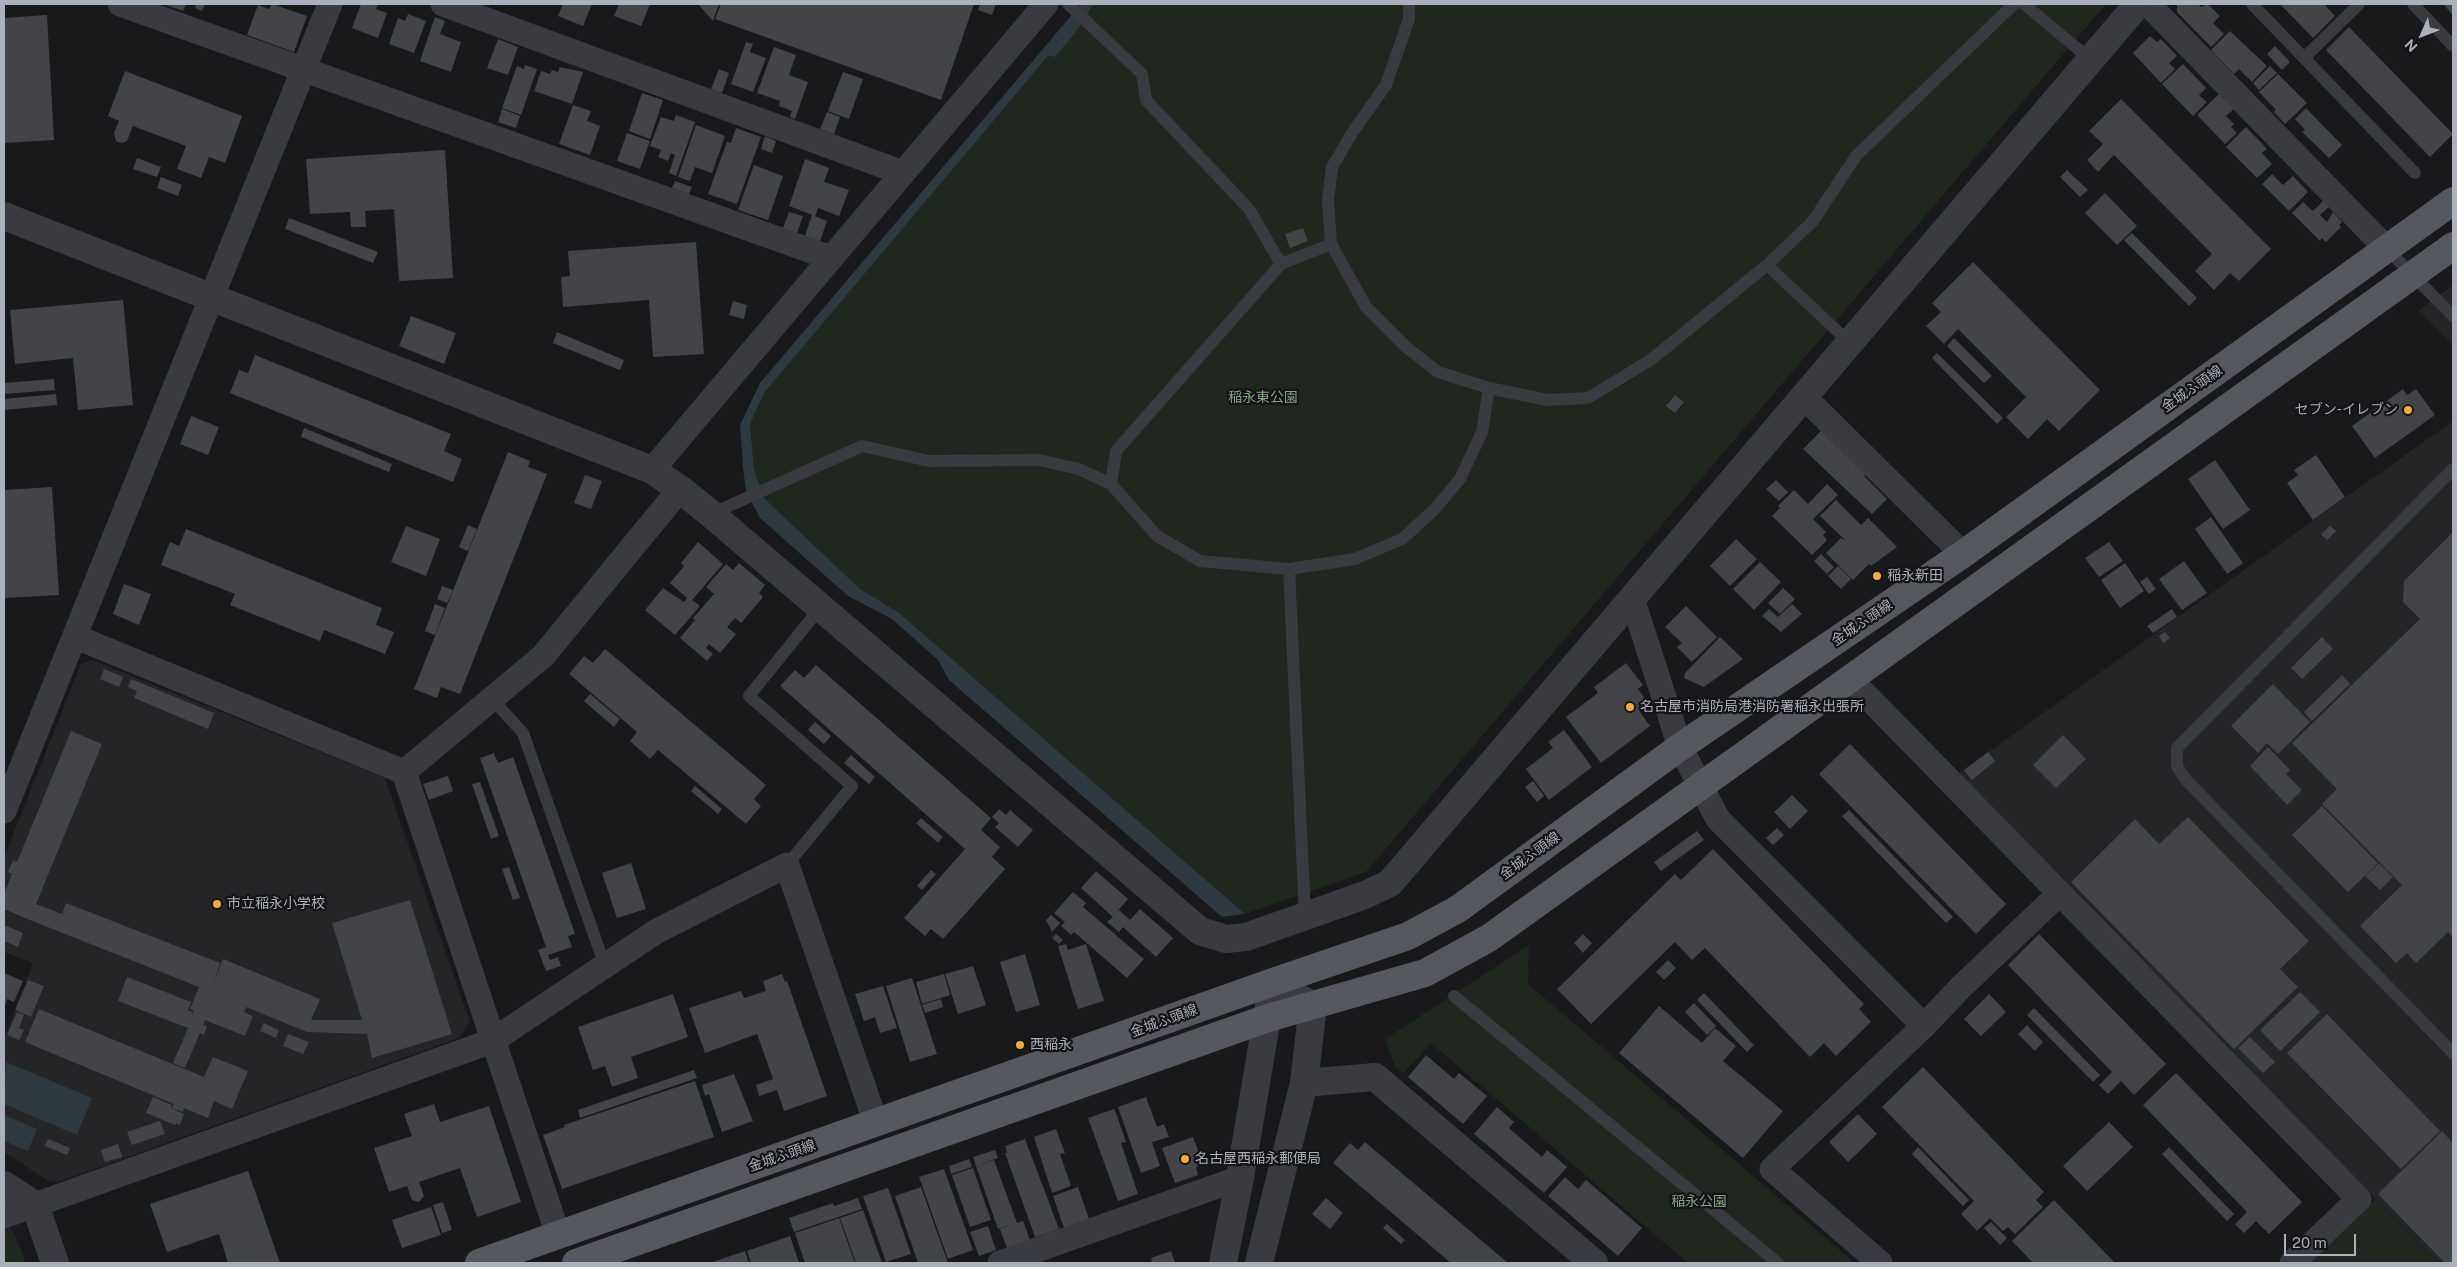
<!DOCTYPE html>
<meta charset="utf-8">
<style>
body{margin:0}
#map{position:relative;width:2457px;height:1267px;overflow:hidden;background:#19191b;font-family:"Public Sans",sans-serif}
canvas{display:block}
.frame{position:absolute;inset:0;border:5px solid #abb1bb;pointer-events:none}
.north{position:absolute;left:2397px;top:10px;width:50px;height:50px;-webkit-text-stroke:4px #141416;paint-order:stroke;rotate:226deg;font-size:14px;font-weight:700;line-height:20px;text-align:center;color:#abb1bb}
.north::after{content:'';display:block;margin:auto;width:18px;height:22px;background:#abb1bb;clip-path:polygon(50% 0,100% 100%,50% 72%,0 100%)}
.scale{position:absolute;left:2284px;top:1234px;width:72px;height:22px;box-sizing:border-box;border:2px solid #abb1bb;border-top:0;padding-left:6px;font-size:15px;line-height:18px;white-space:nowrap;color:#abb1bb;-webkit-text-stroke:4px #141416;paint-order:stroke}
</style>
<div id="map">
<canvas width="2457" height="1267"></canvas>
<div class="frame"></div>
<div class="north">N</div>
<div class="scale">20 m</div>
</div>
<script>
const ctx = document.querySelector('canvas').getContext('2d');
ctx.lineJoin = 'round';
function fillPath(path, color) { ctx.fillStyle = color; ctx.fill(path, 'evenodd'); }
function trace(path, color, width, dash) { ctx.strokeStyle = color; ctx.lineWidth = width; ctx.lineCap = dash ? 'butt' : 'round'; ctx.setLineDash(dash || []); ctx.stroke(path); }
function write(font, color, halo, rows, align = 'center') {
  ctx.font = font + ' "Public Sans","Noto Sans JP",sans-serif'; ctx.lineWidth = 4.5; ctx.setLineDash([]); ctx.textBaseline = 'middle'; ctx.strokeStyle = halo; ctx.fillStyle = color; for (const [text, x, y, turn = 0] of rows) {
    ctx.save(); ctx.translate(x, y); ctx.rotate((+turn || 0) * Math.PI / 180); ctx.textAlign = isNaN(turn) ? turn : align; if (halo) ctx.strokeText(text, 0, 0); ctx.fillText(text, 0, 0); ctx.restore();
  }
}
fillPath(new Path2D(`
 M2453 285V345L2418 311Z
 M2453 421V1263H2439L1959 773Z
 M92 660 385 778 470 1022 459 1038 58 1182 48 1181 4 1152V1039L33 963 4 952V857L81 664Z`), '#252528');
fillPath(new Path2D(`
 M1093 4H2106L1366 872 1245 914 898 612 859 588 764 498 754 469 750 424 764 393 773 381 1048 56 1055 57Z
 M1529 945 1528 984 1855 1263H1688L1431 1043 1403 1074 1395 1066 1385 1039Z
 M2376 1199 2439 1263H2309Z
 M9 1228 14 1232 26 1263H4V1230Z`), '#1f271f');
fillPath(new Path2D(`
 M1081 4H1093L1076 32 1055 57 1048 56 764 393 750 424 754 469 764 498 859 588 898 612 1245 914 1222 917 949 680 938 660 892 619 848 596 760 518 746 491 743 468 740 425 760 383Z
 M6 1062 92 1098 77 1135 4 1104Z
 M4 1115 37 1129 28 1151 4 1141Z`), '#2e3940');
fillPath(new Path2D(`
 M163 4H186L183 11Z
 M196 4H205L202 11 195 8Z
 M272 4 307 16 294 52 247 35 258 5 269 9Z
 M361 4H378L376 9 387 13 378 38 352 28Z
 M563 4H592L583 26 558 16Z
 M619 4H650L641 26 614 16Z
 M698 4H719L713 21Z
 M721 4H974L941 100 715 19Z
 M980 4H996L992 15 978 10Z
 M2177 4H2198L2201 7 2208 4 2220 16 2213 23 2224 34 2211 47 2177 12Z
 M2280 4H2324L2335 16 2313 38Z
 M2443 4H2453V15Z
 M408 14 426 21 414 53 389 44 398 18 405 21Z
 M47 15 54 140 4 143V18Z
 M435 17 445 21 440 34 461 42 451 72 420 61Z
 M2349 27 2453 134 2430 157 2326 50Z
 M2230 31 2267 66 2252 82 2239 69 2234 74 2211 50Z
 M2150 36 2157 42 2161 39 2177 56 2169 63 2175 69 2161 83 2133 53Z
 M498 39 518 47 508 75 487 68Z
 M746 42 753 44 750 52 766 58 753 92 731 84Z
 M2275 46 2290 62 2282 70 2267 54Z
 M774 47 796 55 789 75 808 82 795 119 790 117 792 111 779 106 780 101 757 93Z
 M2183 64 2206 88 2199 95 2207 102 2193 116 2162 84Z
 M525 65 537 69 521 115 502 108 517 66 524 69Z
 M2270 66 2277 73 2259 90 2253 83Z
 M560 67 583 72 572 104 534 91 541 71 550 74 552 70 558 72Z
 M719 69 729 73 722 93 711 89Z
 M125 71 242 116 225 163 209 157 201 178 177 169 186 146 133 126 127 141 122 143 116 141 114 133 119 121 108 116Z
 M843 72 863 79 849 119 828 111Z
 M2278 74 2307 103 2285 124 2274 112 2276 110 2259 92Z
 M642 93 663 100 650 139 629 131Z
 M2219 94 2234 109 2226 116 2234 124 2231 127 2237 133 2225 144 2197 115Z
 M2121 99 2271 249 2239 281 2230 273 2214 290 2195 271 2212 254 2114 155 2098 172 2087 160 2103 144 2089 131Z
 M573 105 591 111 587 121 600 126 590 155 559 144Z
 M2306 108 2342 145 2329 158 2302 132 2305 130 2295 119Z
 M502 109 520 116 516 128 498 122Z
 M827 112 840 117 834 134 820 129Z
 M676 115 695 122 676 176 669 173 675 155 671 153 668 161 658 157 661 150 650 146 661 117 674 121Z
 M696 125 725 136 712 173 695 167 690 181 678 177Z
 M2246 127 2267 149 2262 153 2272 164 2257 178 2226 147Z
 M736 128 761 137 737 204 708 194 727 142 731 143Z
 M627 133 650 141 640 169 617 161Z
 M765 136 776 141 772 153 761 149Z
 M445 150 453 278 399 281 394 209 365 211 366 227H351L350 212 310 214 306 159Z
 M137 158 161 167 157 177 133 169Z
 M805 159 829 168 824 182 849 190 839 216 818 208 815 216 789 206Z
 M754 165 783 176 768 220 738 210Z
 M2067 170 2088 190 2080 197 2060 177Z
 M2272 174 2283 185 2293 176 2308 192 2289 211 2262 184Z
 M161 177 182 185 178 196 157 188Z
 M675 181 692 187 689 194 672 188Z
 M2105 193 2137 226 2117 245 2085 213Z
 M2325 199 2331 205 2320 215 2327 222 2333 212 2342 222 2339 225 2341 227 2326 242 2322 238 2320 241 2292 213 2303 202 2313 211Z
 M789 212 803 216 797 233 783 228Z
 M812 215 827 221 820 241 805 236Z
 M289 218 378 252 373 263 285 229Z
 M1303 228 1308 241 1290 248 1285 234Z
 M2132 233 2197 298 2189 306 2124 240Z
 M696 242 704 354 653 357 649 300 563 307 561 277 570 276 568 251Z
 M1973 262 2100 390 2059 431 2047 419 2028 439 2006 417 2026 397 1958 329 1944 344 1926 326 1941 312 1932 303Z
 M123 300 133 405 78 410 73 358 15 364 10 310Z
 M733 301 747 305 744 319 729 315Z
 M411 316 456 333 444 364 399 346Z
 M557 332 624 360 620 370 553 343Z
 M1954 338 1992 376 1984 383 1947 346Z
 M1937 353 2003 418 1997 424 1932 358Z
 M255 355 451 434 444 451 462 459 453 482 230 393 239 370 248 373Z
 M54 379 55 390 4 394V383Z
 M2403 389 2407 395 2416 389 2435 415 2375 458 2352 426Z
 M56 394 57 405 4 410V399Z
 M1675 395 1684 402 1675 413 1666 406Z
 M191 416 219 427 208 455 180 444Z
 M304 428 392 464 389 472 301 437Z
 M1823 429 1867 473 1864 476 1887 499 1872 514 1803 449Z
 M508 452 530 461 528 467 547 474 460 694 441 687 437 698 414 689Z
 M2316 455 2345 497 2313 520 2287 483 2298 475 2294 470Z
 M2215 460 2250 510 2223 529 2188 479Z
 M585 475 602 481 591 509 574 503Z
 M1776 480 1788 492 1779 501 1766 489Z
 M1827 484 1838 495 1813 519 1826 532 1823 535 1827 540 1812 555 1772 516 1780 508 1778 506 1794 490 1808 504Z
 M52 487 59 595 4 598V490Z
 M1836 500 1861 525 1868 518 1897 547 1871 566 1869 564 1853 580 1826 553 1841 538 1846 541 1820 516Z
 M2211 517 2243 563 2227 574 2195 529Z
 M468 525 477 529 468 551 459 547Z
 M406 526 440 539 426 576 391 562Z
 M2330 526 2336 531 2327 540 2321 534Z
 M186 529 382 608 376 625 394 632 385 654 324 630 320 641 230 605 235 594 161 565 170 542 179 546Z
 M2453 532V937L2448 932 2416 963 2407 953 2396 963 2360 926 2402 885 2322 804 2337 789 2292 743 2420 619 2403 602 2404 581Z
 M1736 539 1757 559 1730 586 1710 566Z
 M698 542 723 564 692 600 700 606 675 635 645 610 663 588 684 602 687 598 670 583 684 566 681 563Z
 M2109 542 2123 561 2099 577 2085 558Z
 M1821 554 1834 567 1827 574 1814 561Z
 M2184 561 2207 593 2182 610 2159 579Z
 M1760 562 1781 582 1754 610 1733 589Z
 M739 563 765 585 759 593 763 597 741 623 735 618 727 627 736 634 720 653 709 644 706 648 713 654 707 661 680 638 695 620 693 618 714 594 706 587 726 564 733 570Z
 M2125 563 2144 591 2120 608 2101 580Z
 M1838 566 1851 579 1841 589 1828 576Z
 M2147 577 2156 589 2149 594 2140 582Z
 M124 584 151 594 139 625 113 614Z
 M442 586 453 590 447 603 437 599Z
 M1783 588 1795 599 1780 614 1768 603Z
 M435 604 445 608 435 635 425 631Z
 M1792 604 1802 614 1781 632 1762 616 1769 609 1778 617Z
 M1686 606 1717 637 1692 662 1677 647 1682 643 1665 627Z
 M2172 609 2177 617 2153 633 2147 626Z
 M2165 632 2170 638 2163 643 2159 636Z
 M1720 637 1743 659 1704 687 1684 678 1685 673Z
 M2322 637 2333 649 2302 679 2291 668Z
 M605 649 766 785 754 799 761 806 746 824 658 750 650 759 630 741 637 732 569 674 584 656 593 663Z
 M1626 663 1643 685 1638 689 1650 705 1640 712 1650 726 1601 763 1566 717 1598 693 1594 687Z
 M816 665 991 818 981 830 1000 847 992 857 1005 869 943 939 931 929 925 936 904 918 965 849 780 686 795 670 804 678Z
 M104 669 123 677 119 687 100 679Z
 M2342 675 2350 684 2312 721 2304 712Z
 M131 679 214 713 208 729 134 698 137 691 128 687Z
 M2273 684 2310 722 2278 754 2267 743 2258 753 2231 726Z
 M590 694 620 719 614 727 584 701Z
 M815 722 831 736 824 744 808 730Z
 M1564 730 1592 767 1549 800 1526 769 1553 748 1548 742Z
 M71 731 102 744 36 904 62 914 66 903 220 963 214 982 223 959 320 999 311 1020H362L332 923 410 900 452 1034 372 1058 367 1034 307 1032 246 1007 244 1012 253 1016 245 1036 205 1020 203 1025 207 1026 204 1035 200 1033 185 1068 173 1063 188 1028 118 1001 127 977 191 1002 188 1010 193 1012 191 1019 194 1011 190 1009 199 987 30 920 32 914 30 920 4 909V894L12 874 8 872 13 860 17 862Z
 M2063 735 2086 759 2056 788 2033 765Z
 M1850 744 2006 904 1976 934 1819 774Z
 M2268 747 2290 770 2286 774 2302 790 2287 805 2250 766Z
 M1988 752 1995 761 1972 780 1964 770Z
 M494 753 498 763 513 757 575 934 568 936 572 947 548 955 550 960 558 957 561 966 546 971 538 950 546 947 480 758Z
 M851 755 875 777 869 784 844 763Z
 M448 776 453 791 429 800 423 784Z
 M1533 781 1544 796 1537 802 1525 787Z
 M480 782 499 836 491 839 472 784Z
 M695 786 722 809 718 814 691 791Z
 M1792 795 1808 811 1790 829 1774 812Z
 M2322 806 2378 863 2348 892 2292 835Z
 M999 809 1006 815 1010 810 1033 830 1018 847 995 827 999 823 992 817Z
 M1849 810 1953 917 1946 923 1842 816Z
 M2188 817 2309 941 2280 969 2298 987 2234 1049 2071 882 2135 819 2159 844Z
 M921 818 943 837 938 843 916 823Z
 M1777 828 1784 835 1773 845 1766 838Z
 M1697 831 1704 840 1661 871 1654 862Z
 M1713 849 1864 1004 1859 1009 1871 1022 1836 1056 1824 1043 1810 1057 1705 948 1692 960 1675 942 1591 1024 1557 989 1675 874 1681 880Z
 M631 863 646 909 617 918 602 873Z
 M2379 863 2393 877 2380 890 2365 876Z
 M509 867 520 898 513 900 502 869Z
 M931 870 936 874 922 890 917 886Z
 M1096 871 1128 899 1115 914 1119 910 1130 920 1140 909 1173 938 1156 957 1123 927 1119 932 1107 922 1113 917 1081 888Z
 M1073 892 1086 903 1083 907 1144 959 1127 978 1074 932 1071 935 1061 926 1065 922 1054 913Z
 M1051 915 1060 923 1052 932 1046 920Z
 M4 925 23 933 18 947 4 941Z
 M1056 934 1063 940 1059 944 1052 938Z
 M1583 934 1592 943 1583 953 1574 943Z
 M2039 934 2166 1064 2134 1095 2121 1081 2108 1094 2099 1085 2112 1072 2008 965Z
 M1066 944 1068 950 1086 944 1104 1001 1078 1009 1058 946Z
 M1025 954 1040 1005 1016 1012 1000 962Z
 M1668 960 1676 968 1664 980 1656 972Z
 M973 966 986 1005 958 1014 945 974Z
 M4 973 23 981 14 1002 7 999 4 1008Z
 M782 974 785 982 787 981 827 1096 784 1111 777 1090 759 1096 756 1085 773 1079 757 1034 705 1053 689 1008 741 991 744 998 766 991 763 981Z
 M944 974 950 995 922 1004 916 982Z
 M912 978 937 1054 910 1062 886 986Z
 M28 980 44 986 31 1017 15 1010Z
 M883 986 897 1028 880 1033 875 1017 864 1021 855 994Z
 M2300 992 2320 1012 2280 1051 2260 1030Z
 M1704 993 1754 1045 1747 1052 1697 1000Z
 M673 994 688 1037 631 1057 638 1078 612 1087 605 1066 593 1070 578 1027Z
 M1989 994 2006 1012 1981 1036 1964 1019Z
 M941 999 943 1007 925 1013 922 1005Z
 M1694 1003 1716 1026 1707 1035 1685 1012Z
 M1659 1006 1702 1043 1715 1028 1736 1046 1723 1061 1783 1111 1743 1158 1619 1053Z
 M2034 1008 2100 1075 2093 1082 2027 1015Z
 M39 1009 204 1077 213 1057 248 1071 232 1109 214 1101 208 1118 184 1108 183 1112 172 1108 174 1104 25 1042Z
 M17 1012 24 1015 19 1028 24 1030 19 1040 7 1035Z
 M2327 1014 2440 1131 2401 1169 2287 1053Z
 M263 1023 279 1030 276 1038 260 1031Z
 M2027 1025 2043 1042 2035 1051 2018 1034Z
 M288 1034 309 1042 303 1054 283 1046Z
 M2250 1037 2275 1062 2263 1073 2238 1048Z
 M1426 1055 1454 1079 1459 1073 1487 1096 1463 1124 1408 1077Z
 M1923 1067 2044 1192 2036 1200 2043 1207 2015 1234 2008 1227 2003 1231 1990 1218 1977 1231 1961 1214 1974 1201 1882 1107Z
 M694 1070 697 1078 580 1118 578 1110Z
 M2176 1073 2302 1202 2269 1234 2256 1221 2244 1233 2235 1224 2247 1212 2143 1105Z
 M734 1074 753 1121 722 1132 709 1094 705 1096 702 1085Z
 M695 1081 714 1137 562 1189 543 1135 565 1127 564 1125Z
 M153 1097 172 1105 171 1108 184 1114 180 1125 176 1123 175 1125 146 1113Z
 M1146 1097 1157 1127 1164 1124 1169 1137 1152 1142 1160 1166 1141 1173 1118 1107Z
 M434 1104 440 1122 489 1106 521 1202 477 1217 460 1168 419 1182 424 1196 419 1202 412 1200 407 1186 389 1192 374 1148 412 1136 404 1114Z
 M1497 1107 1514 1122 1509 1128 1542 1157 1547 1150 1567 1167 1544 1193 1474 1134Z
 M1114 1109 1116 1113 1109 1115 1116 1113 1126 1142 1121 1143 1138 1194 1118 1201 1088 1118Z
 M1858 1114 1877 1134 1848 1162 1829 1142Z
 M160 1121 165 1134 132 1145 127 1132Z
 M2109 1122 2133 1147 2087 1191 2063 1166Z
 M1056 1129 1065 1153 1060 1154 1071 1186 1052 1193 1034 1137Z
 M2442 1131 2453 1143V1263H2445L2378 1194Z
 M1193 1137 1201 1158 1197 1160 1199 1166 1196 1167 1198 1175 1175 1183 1162 1148Z
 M48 1139 70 1148 67 1155 45 1146Z
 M1025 1139 1059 1229 1035 1237 1005 1153H1007L1005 1146Z
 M1365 1142 1508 1263H1451L1333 1163 1350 1143 1358 1150Z
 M118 1144 122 1157 105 1162 101 1150Z
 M1918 1147 1969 1200 1963 1206 1912 1154Z
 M2169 1147 2234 1214 2227 1221 2162 1154Z
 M995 1150 998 1158 976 1166 973 1157Z
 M969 1159 972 1167 951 1174 949 1166Z
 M994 1160 1017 1223 1023 1221 1030 1240 1007 1248 1000 1229 1013 1224 998 1229 976 1166Z
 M973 1168 991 1220 970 1227 952 1175Z
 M944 1169 973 1250 948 1259 919 1177Z
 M248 1171 280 1263H228L219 1234 167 1252 150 1204Z
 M1565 1177 1578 1189 1586 1180 1642 1228 1618 1256 1548 1196Z
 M921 1187 948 1263H918L895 1196Z
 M1078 1187 1089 1219 1064 1228 1053 1196Z
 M888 1188 911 1254 886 1262 863 1196Z
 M858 1198 862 1209 794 1232 789 1218 833 1203 834 1206Z
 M1326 1198 1343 1213 1330 1229 1312 1214Z
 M2054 1200 2115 1263H2033L2012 1241Z
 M443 1202 452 1230 442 1233 433 1205Z
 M431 1207 441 1235 402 1248 392 1220Z
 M863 1210 882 1263H856L840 1218Z
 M839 1218 855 1263H805L795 1233Z
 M1991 1222 2007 1238 2000 1245 1984 1228Z
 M1387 1224 1405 1240 1401 1244 1383 1228Z
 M988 1226 996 1250 979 1256 970 1232Z
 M790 1236 799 1263H751L747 1251Z
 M745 1251 749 1263H710Z
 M1171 1251 1175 1263H1152L1151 1258Z`), '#434448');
trace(new Path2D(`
 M1068 4 1142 74 1146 100 1249 209 1281 264
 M1409 4V19L1386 85 1352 133 1332 167 1328 200 1331 244 1366 307 1406 347 1438 372 1489 388 1547 400 1588 398 1652 359 1767 265 1813 221 1856 156 2014 4
 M2024 4 2090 59
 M2252 4 2415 173
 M2413 4 2453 46
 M2304 58 2359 4
 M2388 250 2453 316
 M1767 265 1849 342
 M2453 469 2177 748V766L2186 780 2453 1053
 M1111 484 1116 451 1281 264 1331 244
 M711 514 862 446 929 461 1039 460 1079 469 1111 484 1157 536 1200 561 1289 569 1355 559 1402 539 1434 510 1460 479 1482 432 1489 388
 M1289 569 1305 917
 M492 699 523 733 605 966
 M787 865 852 786 749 696 820 608
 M1454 996 1778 1263`), '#3a3b40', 12);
trace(new Path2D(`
 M120 4 831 258
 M443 4 903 173
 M2148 4 2388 250
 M1803 396 1963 554
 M652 470 1046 4
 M1632 598 1680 747 1718 819 1924 1026
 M76 637 404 772 558 1235
 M1849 678 2359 1199 2292 1263
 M404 772 543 656 680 489
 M4 811 330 4
 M4 1216 492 1041 657 931 787 865 876 1123
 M1000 1263 1240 1178
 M1880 1263 1772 1169 1924 1026 1960 988 2060 893`), '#3a3b40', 25);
trace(new Path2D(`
 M4 216 652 470 680 489 711 514 1200 931 1226 939 1246 937 1365 895 1390 883 2138 4
 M1304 1083 1375 1077 1594 1263
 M4 1185 35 1205 55 1263
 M1223 1263 1240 1178 1273 982 1313 1006 1304 1083 1259 1263`), '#3a3b40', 28);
trace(new Path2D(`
 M479 1263 1273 982 1408 936 1458 909 1680 747 1963 554 2453 201
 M576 1263 1268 1018 1425 973 1489 938 2453 246`), '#56585f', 28);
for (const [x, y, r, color] of [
 [2408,410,5,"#f7aa35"],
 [1877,576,5,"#f7aa35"],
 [1630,707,5,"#f7aa35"],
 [217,904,5,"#f7aa35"],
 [1020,1045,5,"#f7aa35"],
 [1185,1159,5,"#f7aa35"]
]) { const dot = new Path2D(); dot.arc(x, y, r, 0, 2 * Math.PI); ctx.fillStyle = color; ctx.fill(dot); trace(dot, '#141416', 2); }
write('14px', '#abb1bb', '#141416', [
 ["金城ふ頭線",2192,389,-35],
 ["金城ふ頭線",1862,623,-34],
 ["金城ふ頭線",1530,856,-36],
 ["金城ふ頭線",1164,1021,-20],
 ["金城ふ頭線",782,1156,-19]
]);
write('14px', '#82a682', '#141416', [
 ["稲永東公園",1263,398],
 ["稲永公園",1699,1202]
]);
write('14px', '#abb1bb', '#141416', [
 ["セブン-イレブン",2398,410,"right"],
 ["稲永新田",1887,576],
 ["名古屋市消防局港消防署稲永出張所",1640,707],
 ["市立稲永小学校",227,904],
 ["西稲永",1030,1045],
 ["名古屋西稲永郵便局",1195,1159]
], 'left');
</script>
